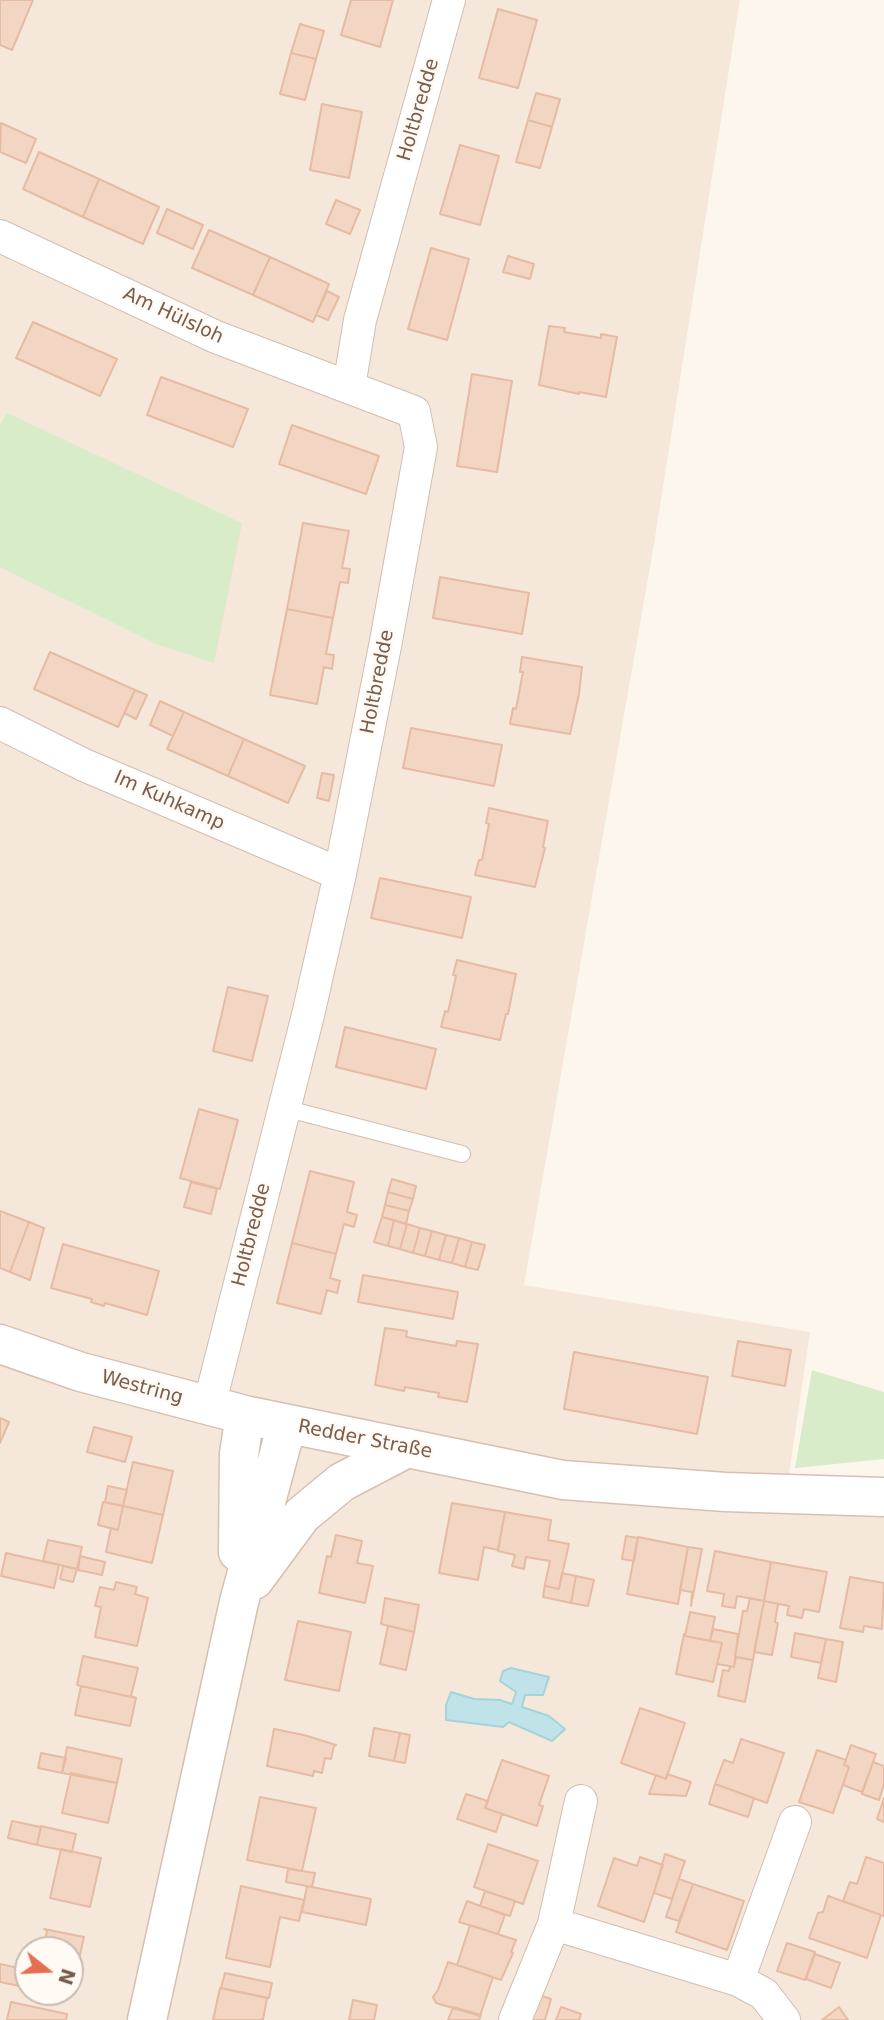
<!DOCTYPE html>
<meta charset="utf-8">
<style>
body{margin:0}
#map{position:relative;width:884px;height:2020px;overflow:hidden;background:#fdf6ec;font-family:"DejaVu Sans",sans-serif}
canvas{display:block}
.north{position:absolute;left:14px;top:1936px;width:70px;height:70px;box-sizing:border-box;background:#fffaf3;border:2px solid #cabbb1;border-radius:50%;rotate:108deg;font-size:19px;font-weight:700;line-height:28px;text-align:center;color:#7a5c4d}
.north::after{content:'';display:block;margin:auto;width:24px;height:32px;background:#e76f51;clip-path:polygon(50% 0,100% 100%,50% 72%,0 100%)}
</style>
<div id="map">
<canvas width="884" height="2020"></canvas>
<div class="north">N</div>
</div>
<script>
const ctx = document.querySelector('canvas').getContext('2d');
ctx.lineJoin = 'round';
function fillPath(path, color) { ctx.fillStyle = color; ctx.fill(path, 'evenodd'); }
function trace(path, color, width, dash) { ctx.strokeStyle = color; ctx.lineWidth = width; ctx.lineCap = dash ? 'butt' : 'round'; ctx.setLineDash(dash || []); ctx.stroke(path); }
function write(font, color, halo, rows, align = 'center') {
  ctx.font = font + ' "DejaVu Sans",sans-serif'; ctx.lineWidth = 5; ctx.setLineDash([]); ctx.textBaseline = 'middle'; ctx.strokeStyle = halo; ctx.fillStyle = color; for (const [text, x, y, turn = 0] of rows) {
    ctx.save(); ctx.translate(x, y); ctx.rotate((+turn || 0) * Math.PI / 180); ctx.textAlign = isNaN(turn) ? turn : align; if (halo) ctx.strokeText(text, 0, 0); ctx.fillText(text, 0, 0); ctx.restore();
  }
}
fillPath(new Path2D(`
 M0 0H740L653 550 524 1285 810 1332 785 1501 884 1506V2020H0ZM28 1950H70V1992H28Z`), '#f5e8da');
fillPath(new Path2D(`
 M7 413 242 523 214 663 156 644 0 567V425Z
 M812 1370 884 1392V1459L795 1468Z`), '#d8ecc9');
const water = new Path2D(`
 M511 1668 549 1677 543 1695H525L522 1707 549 1716 565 1729 552 1741 509 1722 503 1727 446 1720V1705L451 1692 474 1699 500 1700 512 1704 516 1692 500 1681 503 1671Z`);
fillPath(water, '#bfe3e8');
trace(water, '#a5d3da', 2);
const building = new Path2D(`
 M0 0H33L12 50 0 45Z
 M351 0H393L380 47 341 35Z
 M498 9 537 20 518 88 479 78Z
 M300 24 324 31 316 59 291 53Z
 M291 53 316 59 305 100 280 94Z
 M536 93 560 99 552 127 528 120Z
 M322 104 362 112 349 178 310 170Z
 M528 120 552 127 540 168 516 162Z
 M1 123 36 139 26 163 0 152Z
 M460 145 499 156 480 225 440 214Z
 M39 152 99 179 83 217 23 189Z
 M99 179 159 207 143 244 83 217Z
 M336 200 360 210 350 234 326 224Z
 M167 209 203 225 193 249 157 233Z
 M209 230 270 257 253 295 192 268Z
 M431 248 469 259 447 340 408 329Z
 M508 256 534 264 530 279 503 272Z
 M270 257 329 284 313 322 253 295Z
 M327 291 339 297 328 320 316 315Z
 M33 322 117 359 100 396 16 358Z
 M549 326 565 328 564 332 601 338V334L617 337 606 397 579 392V394L539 385Z
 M472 374 512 381 497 472 457 466Z
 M161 377 248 409 233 447 147 415Z
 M292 425 379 456 366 494 279 464Z
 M303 523 349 531 342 568 350 569 348 583 340 582 333 618 287 609Z
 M440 577 529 593 522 634 433 618Z
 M287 609 333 618 326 654 334 655 332 669 324 667 317 704 270 695Z
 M50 652 135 690 118 727 34 689Z
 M522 657 582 667 579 694 570 734 510 724 513 708 516 709 523 672H520Z
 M135 690 147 695 136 719 124 713Z
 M160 701 184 712 173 736 150 725Z
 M184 712 244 739 228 776 167 749Z
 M411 728 502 745 494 786 403 768Z
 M244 739 305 766 288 803 228 776Z
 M322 773 334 775 329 801 317 798Z
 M489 808 548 821 543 847 545 848 535 887 475 875 479 860H482L489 824 486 823Z
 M380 878 471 897 462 938 371 918Z
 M457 960 516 974 508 1014H506L500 1040 441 1027 445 1011 448 1012 456 976 453 975Z
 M228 987 268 996 252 1061 213 1051Z
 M345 1027 436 1049 426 1089 336 1067Z
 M199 1109 238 1120 220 1189 180 1178Z
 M310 1171 354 1182 347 1212 357 1215 354 1227 344 1224 336 1254 292 1243Z
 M392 1179 416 1186 413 1199 388 1192Z
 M191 1182 217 1189 211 1214 184 1207Z
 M388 1192 413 1199 409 1211 385 1205Z
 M385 1205 409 1211 406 1224 382 1217Z
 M0 1211 29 1222 10 1272 0 1268Z
 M382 1217 394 1220 388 1246 374 1242Z
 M394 1220 407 1224 400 1249 388 1246Z
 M29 1222 44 1228 30 1280 10 1272Z
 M407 1224 420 1228 413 1253 400 1249Z
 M420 1228 432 1231 425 1256 413 1253Z
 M432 1231 446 1235 439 1260 425 1256Z
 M446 1235 459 1238 452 1263 439 1260Z
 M459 1238 472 1242 465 1267 452 1263Z
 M472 1242 485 1245 478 1270 465 1267Z
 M292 1243 336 1254 330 1278 340 1281 337 1293 327 1290 321 1314 277 1303Z
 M63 1244 159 1271 147 1315 105 1303 104 1306 91 1302 92 1299 51 1288Z
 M363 1275 458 1292 453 1319 358 1302Z
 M385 1328 407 1331 406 1337 456 1346 457 1341 478 1344 467 1402 438 1397 439 1393 405 1387 404 1391 375 1385Z
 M738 1341 791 1350 785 1386 732 1376Z
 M574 1352 708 1377 697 1434 564 1409Z
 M0 1418 9 1422 0 1443Z
 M94 1427 132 1437 125 1462 87 1452Z
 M133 1462 173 1471 163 1515 123 1506Z
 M108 1486 127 1490 123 1506 105 1502Z
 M103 1502 123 1506 118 1530 98 1525Z
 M452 1503 505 1512 498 1550 484 1547 478 1580 439 1573Z
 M123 1506 163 1515 152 1563 106 1552 111 1528 118 1530Z
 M505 1512 551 1520 548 1540 569 1544 559 1589 546 1586 545 1584 550 1561 526 1557 524 1569 512 1566 515 1555 498 1551Z
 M336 1535 362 1541 357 1563 373 1566 365 1603 319 1593 327 1556 331 1557Z
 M626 1536 638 1538 634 1561 622 1559Z
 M638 1537 688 1547 678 1604 627 1594Z
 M48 1540 82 1547 77 1569 43 1561Z
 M688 1547 702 1549 691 1606 692 1592 680 1590Z
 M715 1551 771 1562 764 1601 737 1596 735 1608 722 1606 724 1594 707 1591Z
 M6 1553 59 1565 54 1588 1 1576Z
 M80 1556 105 1562 102 1575 78 1570Z
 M771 1562 827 1572 819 1612 804 1609 802 1618 787 1615 789 1606 764 1601Z
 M63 1566 77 1569 73 1582 60 1579Z
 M562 1573 576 1576 571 1603 543 1597 545 1584 546 1586 559 1589Z
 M576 1576 594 1580 588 1606 571 1603Z
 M850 1577 884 1583 882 1629 864 1626 863 1632 840 1628Z
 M116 1582 137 1587 135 1594 148 1598 137 1646 95 1637 101 1607 95 1606 100 1587 114 1590Z
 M385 1598 419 1605 414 1632 381 1624Z
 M750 1598 764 1601 753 1660 735 1657 743 1611H747Z
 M764 1601 778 1604 775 1622 778 1623 772 1655 754 1652Z
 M690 1612 715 1617 710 1641 685 1636Z
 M298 1621 351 1632 339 1691 285 1680Z
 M388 1626 414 1632 406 1670 380 1664Z
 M713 1629 738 1634 734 1667 717 1664 722 1643 710 1641Z
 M795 1633 826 1639 821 1663 791 1657Z
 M684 1634 685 1636 722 1643 713 1682 676 1674Z
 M826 1639 843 1642 836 1682 818 1678Z
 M83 1656 138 1668 131 1696 136 1698 77 1685Z
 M736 1657 753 1660 745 1702 718 1696 723 1670 729 1671 730 1666 734 1667Z
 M77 1685 136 1698 130 1726 75 1715 81 1686Z
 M640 1708 685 1723 666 1779 621 1763Z
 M374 1728 400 1733 394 1761 369 1756Z
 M274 1729 304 1735 336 1745 334 1746 331 1759 325 1758 322 1773 314 1771 313 1776 267 1766Z
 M400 1733 410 1735 405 1763 394 1761Z
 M741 1739 784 1753 767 1803 715 1784 724 1760 733 1763Z
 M851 1745 876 1754 862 1792 843 1785 849 1767 844 1765Z
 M67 1747 122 1759 117 1783 62 1773Z
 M817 1750 846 1760 844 1765 849 1767 833 1813 799 1802Z
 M41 1753 66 1758 62 1773 38 1768Z
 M502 1760 549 1776 539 1805 543 1806 537 1826 485 1808Z
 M873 1762 884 1766V1784L879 1800 862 1794Z
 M71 1773 117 1783 108 1823 62 1813Z
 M667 1774 691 1782 686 1796 649 1794 656 1775 666 1779Z
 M715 1784 754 1798 748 1817 709 1804Z
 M466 1794 488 1801 485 1808 502 1814 496 1832 457 1819Z
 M260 1797 316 1808 302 1871 247 1860Z
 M884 1798V1822L877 1819Z
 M12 1821 41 1827 37 1845 8 1838Z
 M41 1826 76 1834 72 1852 37 1845Z
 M488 1844 538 1861 523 1904 474 1887Z
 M61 1849 101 1858 90 1907 50 1898Z
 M665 1854 685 1861 672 1899 654 1893Z
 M640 1857 663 1865 644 1922 598 1906 614 1858 637 1866Z
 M866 1857 884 1863V1916L843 1901 850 1882 857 1884Z
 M288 1869 315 1873 312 1887 286 1882Z
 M679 1879 693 1884 679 1921 666 1917Z
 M693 1884 744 1901 727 1950 676 1932Z
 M241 1886 304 1900 299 1921 280 1917 270 1967 226 1958Z
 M307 1886 371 1899 366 1925 302 1912Z
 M485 1891 515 1901 510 1916 480 1906Z
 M828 1896 881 1915 867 1958 809 1938 818 1913 823 1912Z
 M467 1901 505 1915 498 1934 459 1922Z
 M470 1925 516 1940 511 1952 513 1953 501 1980 457 1965Z
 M44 1929 84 1937 74 1982 70 1981V1950H43L47 1931Z
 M787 1943 815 1952 805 1980 777 1971Z
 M815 1954 840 1963 831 1988 806 1979Z
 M448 1962 493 1977 480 2016 436 2003 433 1997 438 1990Z
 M0 1964 28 1970 24 1987 0 1982Z
 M225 1973 272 1983 269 1998 221 1988Z
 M220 1988 267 1998 263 2020H213Z
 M539 1995 551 1999 545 2020H532Z
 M353 2000 377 2005 374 2020H349Z
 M11 2002 67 2014 66 2020H7Z
 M453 2007 481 2015 479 2020H448Z
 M561 2007 581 2014 579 2020H556Z
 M839 2007 848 2020H822Z`);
fillPath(building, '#f3d5c3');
trace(building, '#e6bba3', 2);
const lane = new Path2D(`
 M284 1108 462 1154`);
const street = new Path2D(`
 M0 236 216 337 414 412 421 447 386 641 340 874 308 1015 209 1406
 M349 387 360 320 449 0
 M0 723 84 765 340 874
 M554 1924 738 1980 764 1994 784 2020
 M738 1980 795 1822
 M515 2020 554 1924 581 1801`);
const secondary = new Path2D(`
 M0 1344 81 1372 245 1415 563 1480 725 1492 884 1497
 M238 1552 239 1454 245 1415
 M254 1580 302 1515 342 1482 407 1448
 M147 2020 239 1602 287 1424`);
trace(lane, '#d1beb0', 18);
trace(street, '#d1beb0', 34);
trace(secondary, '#d6c0b0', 41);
trace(lane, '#fff', 16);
trace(street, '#fff', 32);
trace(secondary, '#fff', 38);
write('19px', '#7a5c4d', '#fffaf3', [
 ["Holtbredde",419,110,-74],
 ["Am Hülsloh",173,316,25],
 ["Holtbredde",378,682,-79],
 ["Im Kuhkamp",169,801,24],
 ["Holtbredde",252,1235,-76],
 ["Westring",142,1388,15],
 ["Redder Straße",365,1440,11]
]);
</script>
